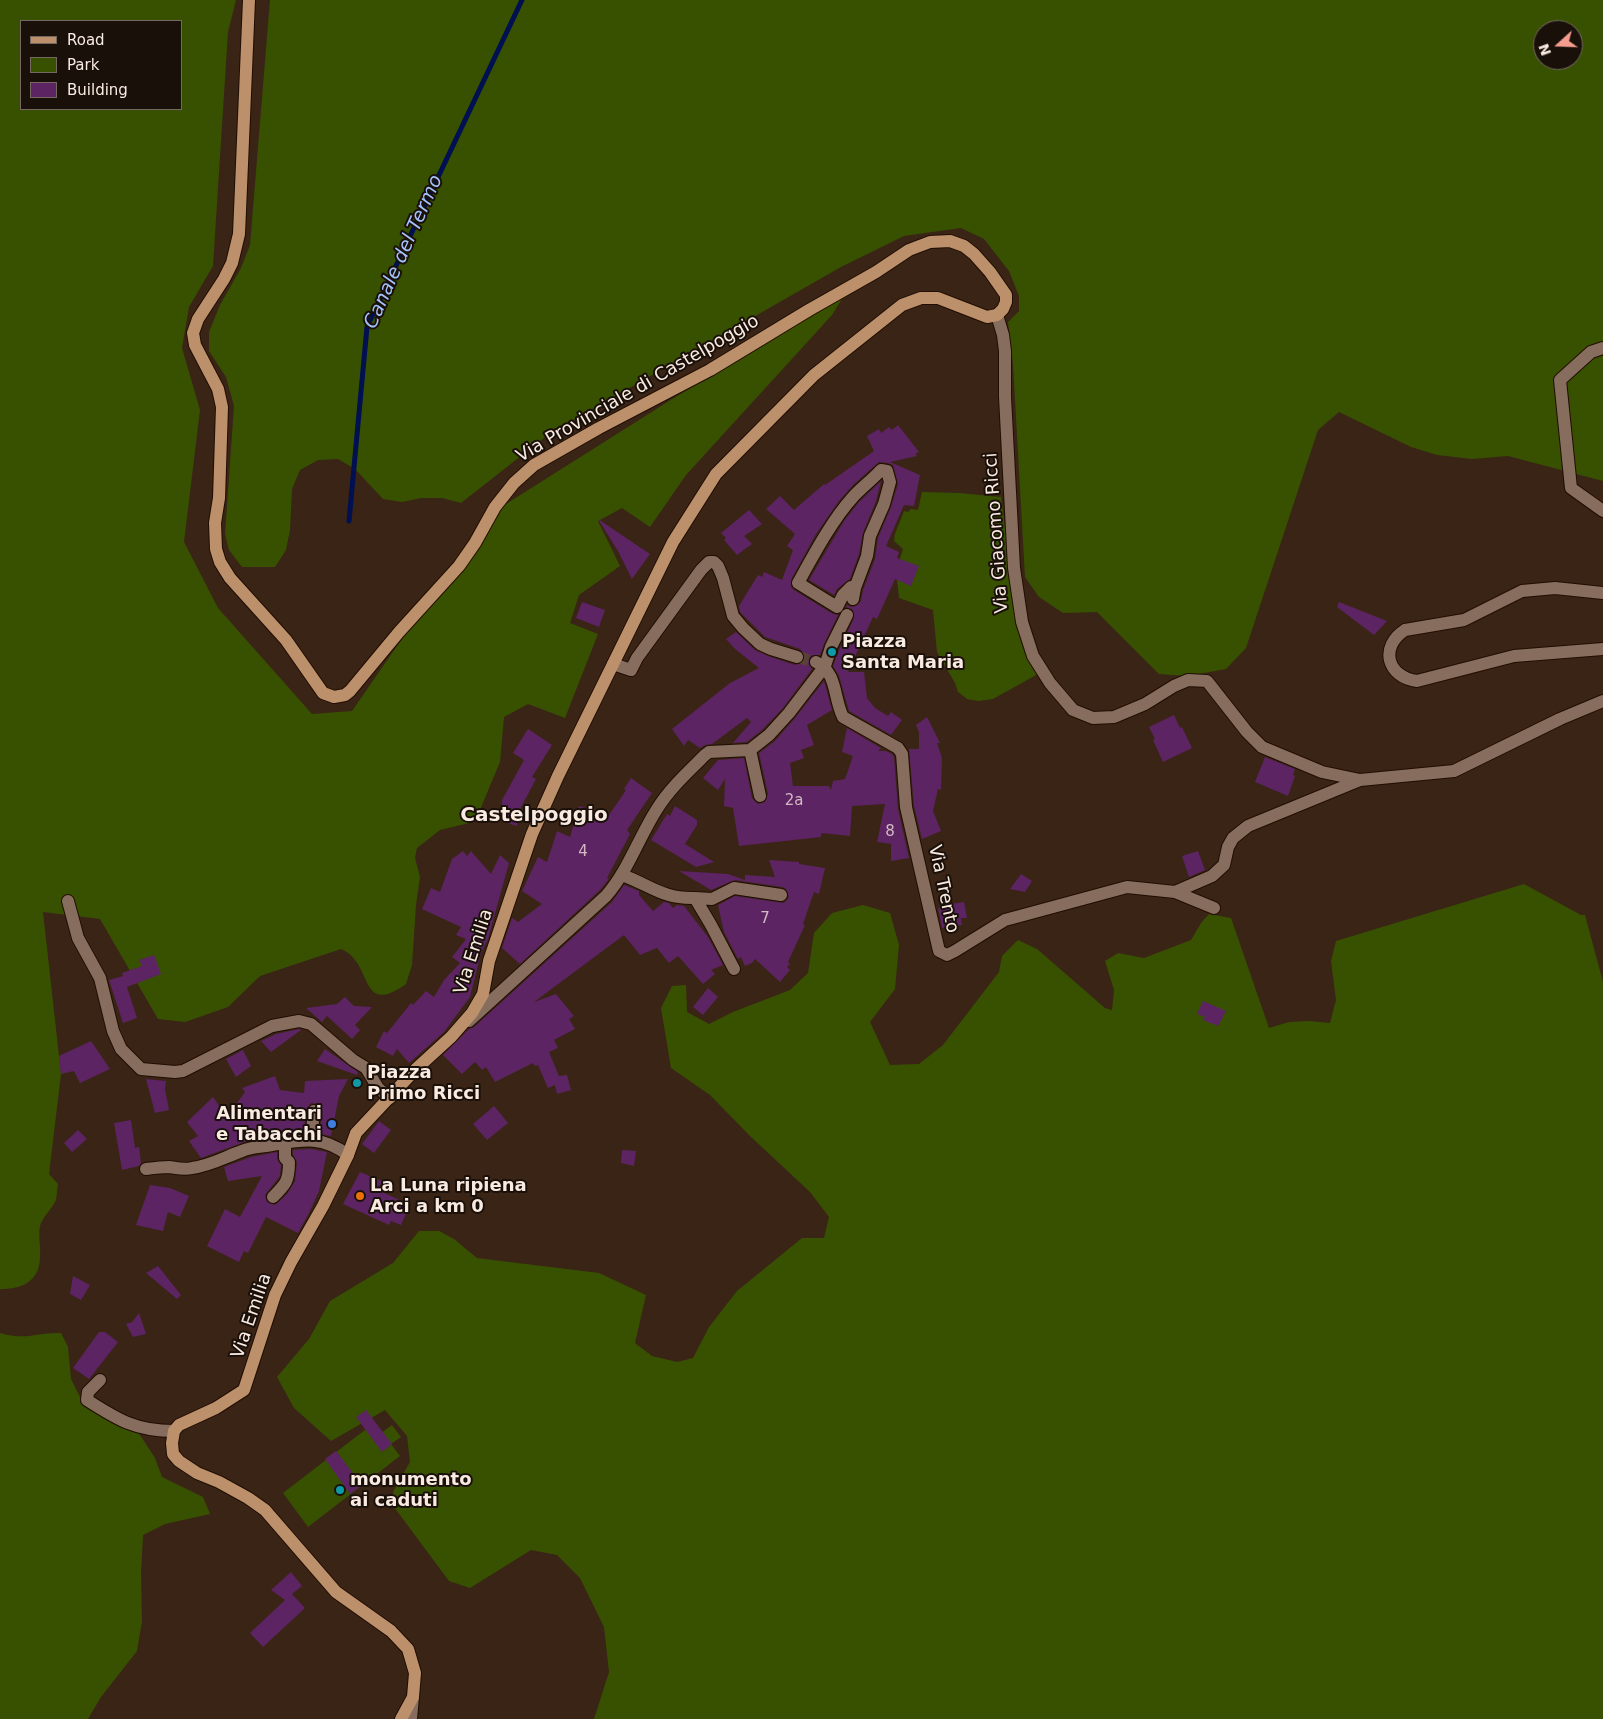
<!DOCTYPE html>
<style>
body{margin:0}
#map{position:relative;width:1603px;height:1719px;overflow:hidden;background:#3a2416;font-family:"DejaVu Sans",sans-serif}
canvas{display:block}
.legend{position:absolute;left:20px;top:20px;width:162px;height:90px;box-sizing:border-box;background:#1a100a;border:1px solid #746860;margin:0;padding:6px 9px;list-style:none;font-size:15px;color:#faebe2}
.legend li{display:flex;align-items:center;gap:10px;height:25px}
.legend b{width:25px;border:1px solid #746860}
.north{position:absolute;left:1533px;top:20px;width:50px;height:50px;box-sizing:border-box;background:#1a100a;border:1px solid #746860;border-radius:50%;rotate:250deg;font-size:14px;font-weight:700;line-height:20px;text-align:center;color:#faebe2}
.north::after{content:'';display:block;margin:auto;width:18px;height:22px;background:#f59d8f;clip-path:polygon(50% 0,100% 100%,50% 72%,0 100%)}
</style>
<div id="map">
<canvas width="1603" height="1719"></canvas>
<ul class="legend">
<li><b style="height:6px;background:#bb906a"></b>Road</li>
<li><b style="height:14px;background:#385100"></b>Park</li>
<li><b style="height:14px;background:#5c2462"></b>Building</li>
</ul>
<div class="north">N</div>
</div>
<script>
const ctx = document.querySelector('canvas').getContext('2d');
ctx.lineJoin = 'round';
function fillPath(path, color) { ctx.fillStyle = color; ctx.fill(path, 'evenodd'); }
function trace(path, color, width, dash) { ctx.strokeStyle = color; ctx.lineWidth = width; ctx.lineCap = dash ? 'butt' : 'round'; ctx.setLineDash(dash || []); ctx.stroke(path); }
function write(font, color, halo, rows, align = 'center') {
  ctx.font = font + ' "DejaVu Sans",sans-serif'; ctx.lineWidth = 4; ctx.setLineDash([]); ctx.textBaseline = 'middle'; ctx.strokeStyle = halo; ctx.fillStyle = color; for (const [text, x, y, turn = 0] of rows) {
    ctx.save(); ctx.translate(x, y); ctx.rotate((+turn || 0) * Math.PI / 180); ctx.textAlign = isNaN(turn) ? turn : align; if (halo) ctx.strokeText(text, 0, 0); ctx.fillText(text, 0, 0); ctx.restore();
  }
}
fillPath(new Path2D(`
 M0 0H236L228 32 213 266 189 307 182 348 200 410 184 542 218 608 312 714 352 711 487 516 677 396 756 350 851 284 832 315 686 475 650 527 622 508 598 521 620 566 579 595 570 623 598 634 565 718 528 704 504 717 500 762 477 817 469 823 440 830 417 848 415 858 420 877 416 905 412 965 406 984C358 1018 374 962 341 949L260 976 228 1007 185 1022 158 1019 100 919 43 912 61 1074 49 1174 58 1184C57 1189 57 1195 56 1200 52 1209 43 1216 40 1226 38 1236 41 1248 40 1258 39 1282 22 1289 0 1289ZM21 21H181V109H21Z
 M270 0H1603V481L1508 456 1472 459 1437 455 1411 447 1339 412 1318 430 1246 648 1226 669 1187 676 1159 674 1097 612 1063 613 1039 597 1025 577 1013 364 1008 322 1019 311V296L1009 271 984 239 961 228 904 236 841 267 549 434 461 503 442 498H421L402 502 383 499 355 469 338 459 318 460 300 470 292 489 290 530 286 550 275 567H242L229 550 225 534 234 406 226 377 209 351V332L220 305 241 268 250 245ZM1543 30H1573V60H1543Z
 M922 492 959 493 1001 497 1018 619 1038 674 993 699 978 701 967 699 958 692 955 683 937 652 933 610 899 598 896 571 903 549 894 541 895 534 904 511 908 512 911 509 918 510Z
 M1524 884 1581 915H1585L1603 982V1719H594L609 1672 604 1627 580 1578 557 1555 531 1550 470 1588 449 1581 394 1507 393 1492 410 1462 407 1436 385 1410 331 1441 294 1408 277 1377 309 1339 330 1301 393 1263 419 1231H439L454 1239 477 1258 599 1273 646 1295 635 1343 652 1356 677 1362 693 1358 709 1327 737 1291 802 1238H824L829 1217 810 1192 750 1136 710 1095 671 1068 661 1008 672 986 686 985 687 1012 709 1024 733 1012 790 990 808 973 814 933 832 913 863 905 890 913 899 945 895 989 870 1022 890 1065 919 1064 943 1045 999 972 1002 956 1018 940 1037 949 1105 1008 1112 1010 1114 990 1105 961 1118 953 1144 958 1191 940 1201 923 1209 914 1231 918 1269 1028 1289 1022 1310 1021 1330 1023 1336 1000 1331 961 1336 941Z
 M0 1333C26 1341 36 1332 61 1333L68 1347 71 1379 85 1407 122 1427 138 1432 155 1458 162 1477 203 1497 210 1514 165 1524 143 1535 141 1573 142 1621 137 1651 101 1697 88 1719H0Z
 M374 1423 381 1433 392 1425 401 1437 391 1444 400 1456 308 1527 283 1493Z`), '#385100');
trace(new Path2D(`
 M349 521 367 327 522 0`), '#001050', 5);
fillPath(new Path2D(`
 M898 425 919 452 915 454 917 456 890 462 920 475 914 506 904 505 886 546 899 552 897 558 919 566 911 586 895 579 877 619 873 617 848 672H864L867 698 875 708 888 716 891 712 902 720 891 735 849 711 839 676 833 666 839 650 854 618 853 610 846 607 847 605 851 607 856 606 861 601 863 590 875 559 878 538 891 507 898 484 893 465 888 463 879 462 854 484 839 501 816 534 791 580V587L794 590 833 614 838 615 824 644 820 655H813L809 658V665L812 669 783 708 763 729 747 742 733 743 751 722 747 718 712 744 705 745 700 748 688 740 684 746 672 729 730 683 759 668 735 649 726 639 736 632 755 650 768 656 795 665 802 663 805 660V655L800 649 765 637 740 612 739 606 758 575 762 577 764 572 782 580 793 550 787 546 795 534 766 509 780 496 794 510 824 484 825 485 874 451 867 436 879 429 881 433 889 427 892 430Z
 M881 481 876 501 863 533 859 554 850 579 837 589 834 595 809 580 844 521 859 502Z
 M749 510 762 524 744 536 752 544 737 555 724 540 726 538 721 533Z
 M598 519 650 554 632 579 618 551Z
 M582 602 605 610 599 627 576 618Z
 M1339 602 1387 621 1374 635 1337 607Z
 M824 681 832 710 807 725 814 745 801 750 804 758 790 763 793 786H829L831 790 833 781 845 779 853 756 842 752 847 728 881 748 878 751H886L892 754 894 757 898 809 909 858 891 861V844L877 842 885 804 852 806 850 836 821 833V837L739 846 733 808 724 806 725 779 718 790 703 778 718 760 744 758 752 798 758 804 765 802 768 794 759 753 775 741 795 718Z
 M1174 715 1180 728 1182 727 1192 748 1163 762 1153 740 1155 739 1149 727Z
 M927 717 940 743H937L942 758 941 790 938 789 933 811 941 831 922 839 914 806 909 749H919V732L916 725Z
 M528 729 552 745 532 777 536 779 518 813 517 826 501 821 502 800 524 760 513 753Z
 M1265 757 1295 769 1293 775 1295 776 1288 796 1255 782Z
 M631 778 652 793 627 830 630 834 607 878 609 879 600 890 520 964 502 948 512 918 518 922 542 904 522 891 538 857 547 862 557 831 570 837 579 806 609 815 626 790 624 789Z
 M675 806 697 820V825L685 844 714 862 696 867 651 840 667 814 670 816Z
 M463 851 467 856 471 851 491 874 500 855 509 863 488 939 481 953 470 997 444 1032 409 1063 397 1049 393 1056 376 1047 384 1031 387 1033 411 1003 413 1005 426 991 434 997 444 980 460 963 452 957 466 939 456 935 461 927 422 909 431 888 440 892 452 859Z
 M1198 851 1205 870 1189 877 1182 856Z
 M769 860 799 862V864L825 868 819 894 814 892 803 924 805 925 788 962 790 964 787 967 790 970 780 982 755 959 752 963 745 966 741 957 738 959 724 932 718 905 735 896 784 903 789 897 786 889 782 887 735 880 711 890 679 871 728 874 745 880V875L775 877Z
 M1021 874 1032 881 1025 892 1010 889Z
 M624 885 639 891V895L653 911 664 902 669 903 673 908 677 905 684 906 708 937 723 965 711 970 715 974 703 984 678 956 669 963 657 948 640 955 624 935 534 1002 556 994 574 1016 569 1019 575 1029 554 1040 558 1048 549 1052 559 1076 567 1075 571 1090 557 1094 555 1085 548 1088 538 1065 535 1066 533 1063 495 1082 486 1067 482 1070 475 1062 462 1074 443 1055 469 1029 474 1027 612 902Z
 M964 902 967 918H961L962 925 942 928 938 908 950 904Z
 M154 955 161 974 127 987 137 1018 123 1023 109 980 123 976 122 973 142 966 139 960Z
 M708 988 718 997 703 1015 693 1007Z
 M345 997 354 1006 372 1007 355 1025 360 1030 352 1039 327 1016 322 1022 306 1008 337 1004Z
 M1203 1001 1226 1011 1218 1026 1203 1020 1205 1017 1197 1014Z
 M299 1029 301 1030 271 1052 261 1041 276 1034Z
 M91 1041 110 1069 80 1083 74 1071 61 1074 59 1056Z
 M325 1049 358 1072 357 1075 317 1061Z
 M243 1050 251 1066 236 1077 226 1059Z
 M275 1076 280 1090 304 1093 305 1081 348 1079 339 1096 331 1136 320 1134 322 1108 318 1104 311 1103 306 1110 304 1133 247 1141 201 1158 189 1141 198 1136 187 1122 213 1097 220 1107 222 1106 228 1115 245 1092 242 1088Z
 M146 1079 166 1081 165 1089 169 1110 155 1113Z
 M494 1106 508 1123 487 1140 473 1124Z
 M131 1120 135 1148 139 1147 141 1163 139 1166 122 1170 114 1123Z
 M379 1121 391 1130 374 1153 362 1144Z
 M78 1130 87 1139 72 1152 64 1143Z
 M311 1149 327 1152 319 1191 309 1213 298 1233 266 1217 248 1253 244 1251 239 1262 207 1246 225 1209 240 1217 262 1176 228 1181 224 1167 251 1157 277 1152V1159L281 1165 280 1176 265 1195 267 1202 275 1205 287 1194 295 1181 297 1162 293 1155V1150Z
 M622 1150 636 1151 634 1166 621 1163Z
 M360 1172 382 1181 378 1190 410 1205 401 1225 391 1221 389 1225 343 1204Z
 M150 1185 170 1188 189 1196 180 1217 168 1212 163 1231 136 1225Z
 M158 1266 181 1295 177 1299 146 1273Z
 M73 1276 90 1285 81 1300 70 1294Z
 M139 1313 146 1334 133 1337 126 1324 132 1322Z
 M99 1332H105L118 1342 89 1379 73 1368Z
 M366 1410 392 1444 382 1452 356 1417Z
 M336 1451 362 1485 350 1494 325 1459Z
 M291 1572 302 1586 292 1594 305 1608 263 1647 250 1633 285 1600 271 1590Z`), '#5c2462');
trace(new Path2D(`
 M797 657 816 662`), '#574235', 12, [12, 6]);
const minor = new Path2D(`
 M997 315 1003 335 1005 351V397L1014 568 1022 622 1033 656 1050 683 1073 710 1093 718 1114 717 1145 704 1174 686 1188 680 1207 681 1247 732 1262 747 1322 772 1360 780 1454 771 1560 719 1603 701
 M1603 348 1591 352 1560 380 1571 488 1603 511
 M1603 593 1555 588 1522 591 1464 620 1405 630C1379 647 1387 677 1417 681L1514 656 1603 649
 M853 599 855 588 867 556 870 536 884 504 890 482 887 471 881 470C872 480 861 488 853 497 832 520 813 556 798 583L837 607 843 595 851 587 855 588
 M816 662C838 673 833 697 843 717L898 748 902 754 906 807 939 951 947 955 955 951 1005 920 1127 887 1175 892 1214 908
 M613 664 631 670 637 658 701 570 709 562H714L718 566 723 578 733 616 743 628 760 644 771 649 797 657
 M750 750 760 796
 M622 875C650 885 662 899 695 898L711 925 734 969
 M1175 892 1212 876 1224 865 1228 847 1233 838 1248 826 1360 780
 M695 898 712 899 734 888 781 895
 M68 901 78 938 100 978 113 1031 121 1049 141 1069 175 1072 183 1071 272 1026 299 1021 311 1024 353 1060 366 1068 378 1088 390 1098
 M469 1021 606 896C628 871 639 837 657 809 670 788 688 772 705 755L709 752 750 750 769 735 789 713 825 666 831 647 847 615
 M311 1140 314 1111
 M146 1169C154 1168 162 1167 169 1167 177 1168 184 1170 192 1168 210 1166 225 1157 242 1151 251 1147 262 1147 272 1145 302 1140 321 1135 348 1155
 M273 1197C286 1184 289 1181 289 1162L285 1158V1143
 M100 1380 88 1392 87 1400C118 1420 136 1431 174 1431
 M411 1719 413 1697`);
const major = new Path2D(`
 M249 0 239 234 232 263 224 279 198 319 193 333 195 345 218 389 222 407 219 498 215 523 216 549 220 562 230 578 286 640 323 693 334 697 345 695 350 691 399 632 459 566 475 543 495 507 514 483 534 465 599 428 710 370 809 310 876 272 909 250 930 242 950 241 964 246 974 254 990 272 1006 295V302L1003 309 997 315 987 317 938 298H921L902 305 814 375 716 474 673 542 558 776 532 834 489 961 483 994 472 1013 451 1037 416 1069 356 1133 348 1155 323 1206 291 1262 275 1295 244 1390 216 1408 179 1425 174 1431 172 1443 173 1454 179 1461 197 1473 219 1482 248 1498 265 1510 336 1592 391 1631 408 1649 415 1673 413 1697 401 1719`);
trace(minor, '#210d02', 14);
trace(major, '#210d02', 14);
trace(minor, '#876d5d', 12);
trace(major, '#bb906a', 12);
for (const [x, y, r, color] of [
 [832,652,5,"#0f9aa8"],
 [357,1083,5,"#0f9aa8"],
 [332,1124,5,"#3f7fe0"],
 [360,1196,5,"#e8710a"],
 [340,1490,5,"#0f9aa8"]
]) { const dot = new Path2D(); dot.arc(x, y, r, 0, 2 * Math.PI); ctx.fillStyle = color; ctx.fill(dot); trace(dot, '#1a100a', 2); }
write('15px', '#d2b9c2', null, [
 ["2a",794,801],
 ["8",890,832],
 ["4",583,852],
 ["7",765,919]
]);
write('18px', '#faebe2', '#1a100a', [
 ["Via Provinciale di Castelpoggio",638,389,-30],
 ["Via Giacomo Ricci",997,533,-94],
 ["Via Trento",943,889,78],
 ["Via Emilia",474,952,-72],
 ["Via Emilia",252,1316,-71]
]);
write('bold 18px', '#faebe2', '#1a100a', [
 ["Piazza",842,642],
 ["Santa Maria",842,663],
 ["Piazza",367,1073],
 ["Primo Ricci",367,1094],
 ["Alimentari",322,1114,"right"],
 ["e Tabacchi",322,1135,"right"],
 ["La Luna ripiena",370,1186],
 ["Arci a km 0",370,1207],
 ["monumento",350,1480],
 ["ai caduti",350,1501]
], 'left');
write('italic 19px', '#a4c3fc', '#1a100a', [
 ["Canale del Termo",404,252,-66]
]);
write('bold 20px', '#faebe2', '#1a100a', [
 ["Castelpoggio",534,816]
]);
</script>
